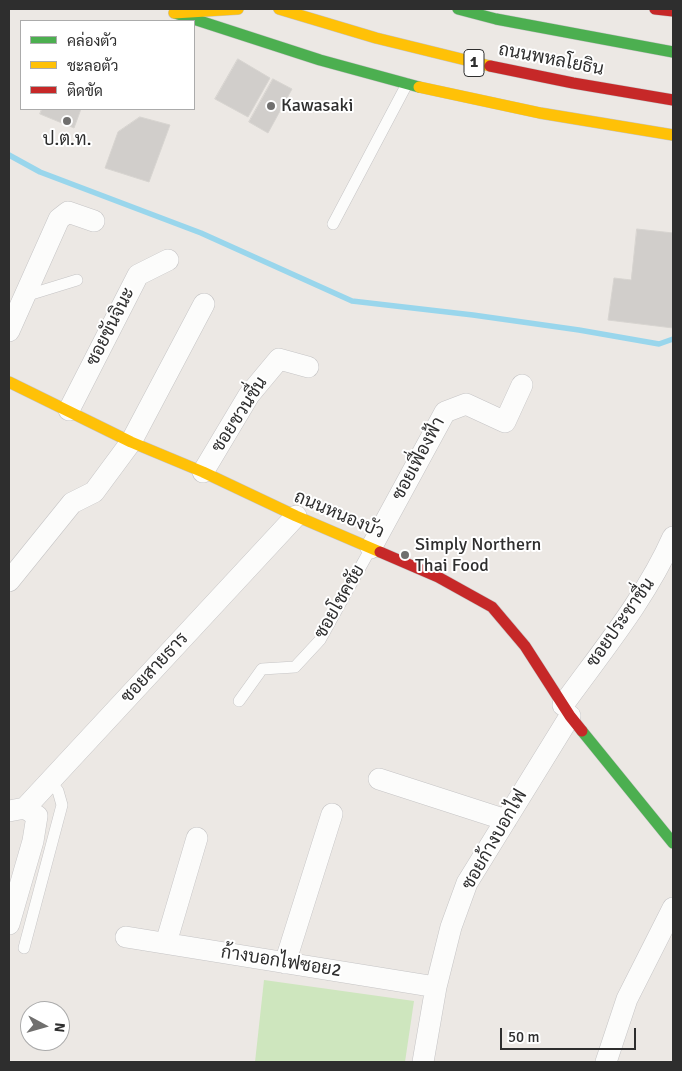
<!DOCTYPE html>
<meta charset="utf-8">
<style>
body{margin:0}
#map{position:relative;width:682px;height:1071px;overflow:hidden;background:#ece8e4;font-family:Signika,Sarabun,sans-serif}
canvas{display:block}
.frame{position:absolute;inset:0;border:10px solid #2e2e2e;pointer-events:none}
.legend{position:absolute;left:20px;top:20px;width:175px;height:90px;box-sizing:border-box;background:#fff;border:1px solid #ababab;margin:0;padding:6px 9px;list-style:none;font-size:15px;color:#2e2e2e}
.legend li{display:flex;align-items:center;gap:10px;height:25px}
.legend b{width:25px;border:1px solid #ababab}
.north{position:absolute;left:20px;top:1001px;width:50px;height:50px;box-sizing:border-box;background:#fff;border:1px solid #ababab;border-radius:50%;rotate:96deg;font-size:14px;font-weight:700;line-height:20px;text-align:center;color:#2e2e2e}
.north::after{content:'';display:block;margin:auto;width:18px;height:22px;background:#706f6e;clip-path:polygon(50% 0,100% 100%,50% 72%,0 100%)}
.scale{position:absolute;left:500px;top:1028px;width:136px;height:22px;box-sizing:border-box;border:2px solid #2e2e2e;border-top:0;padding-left:6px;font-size:15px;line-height:18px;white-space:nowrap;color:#2e2e2e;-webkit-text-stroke:4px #fff;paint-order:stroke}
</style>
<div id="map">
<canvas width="682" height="1071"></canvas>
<div class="frame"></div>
<ul class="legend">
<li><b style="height:6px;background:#4caf50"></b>คล่องตัว</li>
<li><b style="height:6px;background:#ffc107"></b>ชะลอตัว</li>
<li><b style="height:6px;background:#c62828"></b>ติดขัด</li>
</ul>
<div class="north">N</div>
<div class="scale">50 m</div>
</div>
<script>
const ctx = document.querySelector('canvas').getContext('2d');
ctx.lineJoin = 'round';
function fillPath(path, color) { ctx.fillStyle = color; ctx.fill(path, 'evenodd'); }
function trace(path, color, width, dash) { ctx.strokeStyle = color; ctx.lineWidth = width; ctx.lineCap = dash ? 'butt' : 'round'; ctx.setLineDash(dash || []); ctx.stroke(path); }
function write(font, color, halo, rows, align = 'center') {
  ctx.font = font + ' Signika,Sarabun,sans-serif'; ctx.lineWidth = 4; ctx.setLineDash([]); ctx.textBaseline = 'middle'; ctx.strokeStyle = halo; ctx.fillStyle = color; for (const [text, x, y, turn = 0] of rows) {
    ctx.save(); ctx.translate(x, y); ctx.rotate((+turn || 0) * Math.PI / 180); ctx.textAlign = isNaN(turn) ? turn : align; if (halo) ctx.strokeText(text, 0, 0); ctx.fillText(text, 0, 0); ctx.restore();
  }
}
fillPath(new Path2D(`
 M264 980 414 1001 405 1062H255Z`), '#cee6be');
trace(new Path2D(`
 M9 155 40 172 201 233 352 301 473 315 579 330 659 344 673 339`), '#99d6ec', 5.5);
const building = new Path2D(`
 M238 59 270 78 248 117 215 99Z
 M273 79 292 89 268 133 249 122Z
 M42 109H81L74 128 40 114Z
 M140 117 170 125 149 182 105 168 118 132Z
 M637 229 673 233V328L608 320 614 278 631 280Z`);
fillPath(building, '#d1cecb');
trace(building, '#d7d4d0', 1);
const lane = new Path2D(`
 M333 224 407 84
 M25 296 77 280
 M239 701 262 669 295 667 320 640 371 548
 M24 948 62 805 58 791 50 781`);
const street = new Path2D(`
 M9 331 59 219 68 212 94 221
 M69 410 138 275 168 260
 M203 472 249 395 279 359 308 367
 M371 548 445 412 466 404 505 422 522 385
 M9 581 72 503 94 492 131 442 204 304
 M563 705C602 651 646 598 673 537
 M379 779 506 820
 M9 811 25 808 296 516
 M9 924 33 841 37 816 25 808
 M126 937 436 987
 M166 943 197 838
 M285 963 332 814
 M423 1062 436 987 451 927 467 883 570 716
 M606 1062 627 999 673 908`);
const fast = new Path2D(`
 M458 9 496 19 673 52
 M175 13 320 60 419 87
 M582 731 673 843`);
const slow = new Path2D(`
 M279 9 376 38 490 66
 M174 13 238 9
 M419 87 540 113 673 135
 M9 382 131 442 203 472 296 516 380 552`);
const jam = new Path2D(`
 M655 9 673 11
 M490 66 573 83 673 100
 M380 552 438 577 492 607 525 646 570 716 582 731`);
trace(lane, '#c5c4c5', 12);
trace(street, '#c5c4c5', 22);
trace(fast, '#c5c4c5', 12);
trace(slow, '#c5c4c5', 12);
trace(jam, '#c5c4c5', 12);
trace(lane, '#fcfcfb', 11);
trace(street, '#fcfcfb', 21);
trace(fast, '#4caf50', 11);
trace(slow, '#ffc107', 11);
trace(jam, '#c62828', 11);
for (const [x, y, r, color] of [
 [271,106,5,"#706f6e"],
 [67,121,5,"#706f6e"],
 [405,555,5,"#706f6e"]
]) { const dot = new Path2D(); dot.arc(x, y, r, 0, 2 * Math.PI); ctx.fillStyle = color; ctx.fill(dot); trace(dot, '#fff', 2); }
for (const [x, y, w] of [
 [474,63,20]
]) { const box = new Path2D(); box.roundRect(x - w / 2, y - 13.5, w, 27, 4); ctx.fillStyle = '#fff'; ctx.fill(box); trace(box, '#2e2e2e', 1); }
write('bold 16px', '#2e2e2e', null, [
 ["1",474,63]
]);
write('18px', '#2e2e2e', '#fff', [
 ["ถนนพหลโยธิน",551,60,11],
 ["ซอยขันจินะ",111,327,-63],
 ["ซอยชวนชื่น",240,415,-57],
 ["ซอยเฟื่องฟ้า",419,459,-62],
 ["ถนนหนองบัว",339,515,23],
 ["ซอยโชคชัย",340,602,-60],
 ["ซอยประชาชื่น",621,623,-55],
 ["ซอยสายธาร",155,668,-47],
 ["ซอยก้างบอกไฟ",495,840,-60],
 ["ก้างบอกไฟซอย2",281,962,9]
]);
write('18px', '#2e2e2e', '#fff', [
 ["Kawasaki",281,106],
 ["ป.ต.ท.",67,140,"center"],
 ["Simply Northern",415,545],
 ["Thai Food",415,566]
], 'left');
</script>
